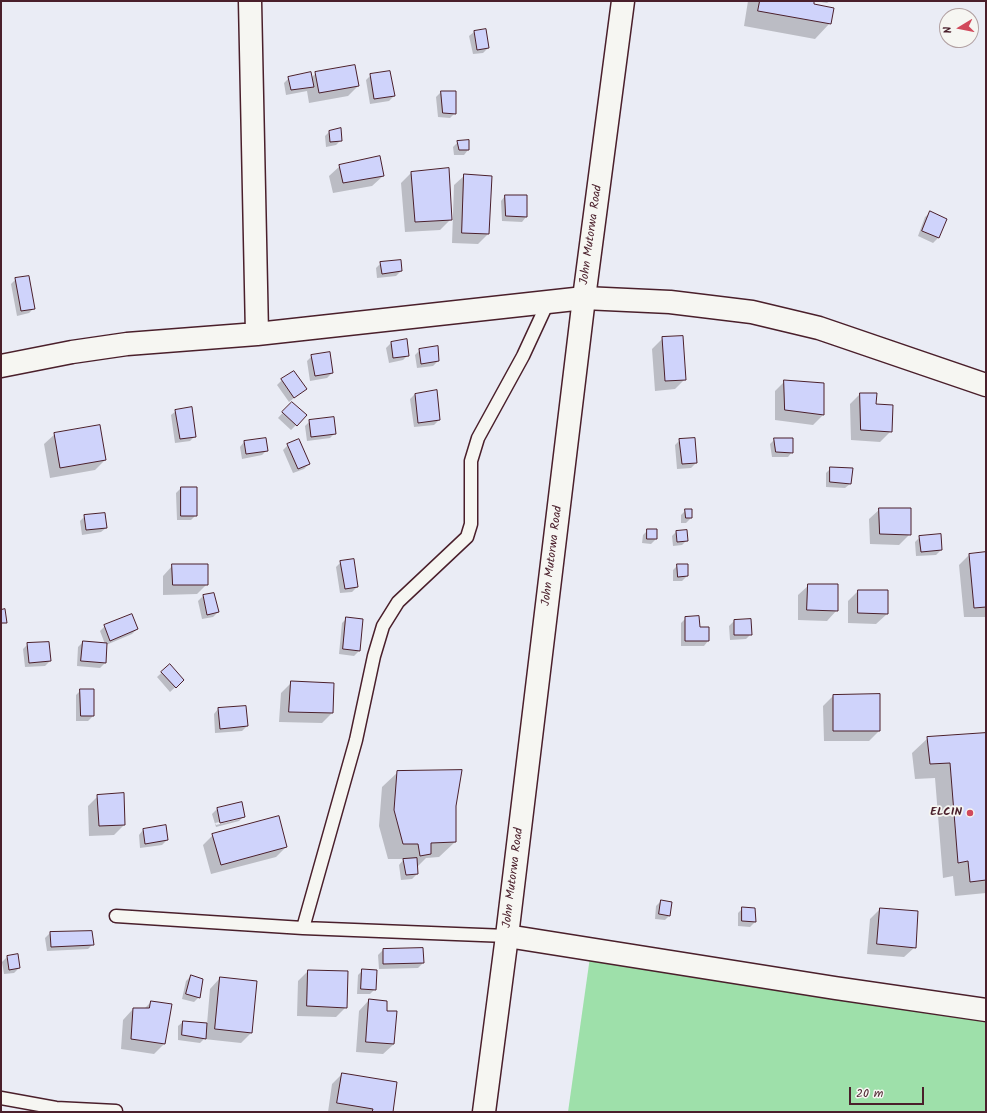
<!DOCTYPE html>
<style>
body{margin:0}
#map{position:relative;width:987px;height:1113px;overflow:hidden;background:#eaecf5;font-family:Kalam,sans-serif}
canvas{display:block}
.frame{position:absolute;inset:0;border:2px solid #4a1f2b;pointer-events:none}
.north{position:absolute;left:939px;top:8px;width:40px;height:40px;box-sizing:border-box;background:#f6f6f2;border:1px solid #b1a0a2;border-radius:50%;rotate:260deg;font-size:11px;font-weight:700;line-height:16px;text-align:center;color:#4a1f2b}
.north::after{content:'';display:block;margin:auto;width:14px;height:18px;background:#d1495b;clip-path:polygon(50% 0,100% 100%,50% 72%,0 100%)}
.scale{position:absolute;left:849px;top:1087px;width:75px;height:18px;box-sizing:border-box;border:2px solid #4a1f2b;border-top:0;padding-left:5px;font-size:12px;line-height:14px;white-space:nowrap;color:#4a1f2b;-webkit-text-stroke:3px #f6f6f2;paint-order:stroke}
</style>
<div id="map">
<canvas width="987" height="1113"></canvas>
<div class="frame"></div>
<div class="north">N</div>
<div class="scale">20 m</div>
</div>
<script>
const ctx = document.querySelector('canvas').getContext('2d');
ctx.lineJoin = 'round';
function fillPath(path, color) { ctx.fillStyle = color; ctx.fill(path, 'evenodd'); }
function trace(path, color, width, dash) { ctx.strokeStyle = color; ctx.lineWidth = width; ctx.lineCap = dash ? 'butt' : 'round'; ctx.setLineDash(dash || []); ctx.stroke(path); }
function write(font, color, halo, rows, align = 'center') {
  ctx.font = font + ' Kalam,sans-serif'; ctx.lineWidth = 3.5; ctx.setLineDash([]); ctx.textBaseline = 'middle'; ctx.strokeStyle = halo; ctx.fillStyle = color; for (const [text, x, y, turn = 0] of rows) {
    ctx.save(); ctx.translate(x, y); ctx.rotate((+turn || 0) * Math.PI / 180); ctx.textAlign = isNaN(turn) ? turn : align; if (halo) ctx.strokeText(text, 0, 0); ctx.fillText(text, 0, 0); ctx.restore();
  }
}
fillPath(new Path2D(`
 M591 950 986 1010V1112H568Z`), '#9ee0aa');
fillPath(new Path2D(`
 M748 1H813L812 5 830 23 815 39 744 26Z
 M815 1H830L827 3Z
 M485 30 488 48 483 53 473 54 469 36 474 32Z
 M316 73 358 86 348 96 309 103 307 91 286 95 284 83 289 78H311Z
 M371 75 394 96 389 101 370 104 366 80Z
 M441 92 455 113 450 118 438 117 436 97Z
 M330 131 341 140 336 145 326 147 325 136Z
 M468 141V150L464 155H454L453 147 458 142Z
 M340 166 383 176 372 186 333 193 329 176Z
 M411 173 450 220 440 230 405 232 401 183Z
 M465 175 488 234 478 244 452 243 454 185Z
 M505 196 526 217 522 222 502 221 501 201Z
 M930 213 946 219 938 238 933 243 918 236 925 217Z
 M381 263 401 271 396 276 377 278 376 268Z
 M16 279 34 308 29 313 17 316 11 284Z
 M663 338 685 379 675 389 655 391 652 349Z
 M406 341 408 355 403 360 389 363 386 348 391 343Z
 M420 350 438 361 433 366 417 368 415 355Z
 M312 356 332 373 327 378 310 381 307 361Z
 M282 380 305 389 289 402 277 385Z
 M785 381 823 415 813 425 775 420V391Z
 M415 394 439 420 434 425 414 427 410 399Z
 M860 394 875 405 891 431 880 442 851 440 850 404Z
 M287 408 296 425 291 430 278 418Z
 M176 411 195 436 190 441 175 443 171 415Z
 M310 421 335 433 330 438 307 441 305 426Z
 M55 434 105 460 95 470 50 478 44 444Z
 M775 439 792 452 788 457H772L770 444Z
 M680 440 696 463 691 468 677 469 675 445Z
 M244 442 267 450 262 455 242 459 240 447Z
 M288 445 309 464 304 469 293 473 283 450Z
 M831 468 850 484 845 488 826 487V473Z
 M181 488 196 515 191 520H177L176 493Z
 M880 509 910 534 899 545 870 544 869 519Z
 M686 510 691 518 686 523H681V515Z
 M85 516 106 528 101 532 82 535 80 521Z
 M648 530 656 539 651 544 642 543 643 535Z
 M676 532 687 540 682 545 673 546 672 536Z
 M920 537 941 550 936 555 916 556 915 542Z
 M986 553V617H964L959 565 969 555Z
 M341 562 357 587 352 592 340 593 336 567Z
 M173 565 207 584 197 594 163 595V576Z
 M678 565 687 576 682 581H673V570Z
 M809 585 837 610 827 621 798 620V595Z
 M858 591 887 614 876 624 848 623V601Z
 M214 594 218 612 213 617 202 619 198 601 203 596Z
 M347 618 359 651 354 656 339 654 342 623Z
 M686 618 699 628H708V641L704 646H681V623Z
 M734 621 751 634 746 639 730 640 729 626Z
 M105 626 137 629 132 634 106 645 105 663 100 668 77 666 78 647 83 642 105 644 100 631Z
 M28 644 50 661 45 666 25 667 23 649Z
 M170 665 183 680 170 692 157 677Z
 M291 683 333 684 332 713 322 723 279 722 281 693Z
 M81 690 93 716 88 721H76V695Z
 M833 696 879 731 869 741H824L823 706Z
 M218 709 247 726 242 731 215 733 214 714Z
 M986 734V893L955 896 953 876 943 878 935 778 915 779 912 753 928 738Z
 M398 772 455 806V842L439 857 426 858 417 867V874L412 879 401 880 399 865 404 859H388L379 826 382 787Z
 M98 796 124 825 114 835 89 836 88 806Z
 M241 803 244 816 239 821 216 827 212 814 217 809ZM240 817V819L216 825 215 823Z
 M143 830 167 840 162 845 140 848 139 835Z
 M213 835 286 847 276 857 211 874 203 845Z
 M661 901 669 916 665 920 655 919 656 906Z
 M743 908 755 922 750 927 738 926V913Z
 M880 909 915 947 904 957 867 954 870 919Z
 M50 933 93 944 88 949 47 951 45 938Z
 M383 950 423 963 418 968 379 969 378 955Z
 M7 957 19 968 14 973 4 974 2 962Z
 M363 970 375 989 370 994H357L358 975Z
 M308 971 346 1007 336 1017 297 1016 298 981Z
 M191 976 199 997 194 1002 182 999 186 981Z
 M220 978 252 1032 241 1043 204 1039 200 1043 178 1040V1026L183 1022 207 1024 210 989Z
 M369 1000 385 1012 394 1044 383 1054 356 1052 359 1011Z
 M151 1002 171 1005 164 1044 154 1054 121 1049 123 1020 133 1009H144Z
 M342 1074 392 1112H328L332 1084Z`), '#0003');
const building = new Path2D(`
 M760 1H814V4L834 8 831 24 758 11Z
 M486 29 489 48 477 50 474 31Z
 M355 65 359 86 319 93 315 72Z
 M390 71 395 96 374 99 370 74Z
 M311 72 314 87 291 90 288 77Z
 M441 91H456V114L443 113Z
 M341 128 342 141 330 142 329 131Z
 M469 140V150H459L457 141Z
 M380 156 384 176 343 183 339 165Z
 M449 168 452 220 415 222 411 172Z
 M464 174 492 176 489 234 462 233Z
 M505 195H527V217L506 216Z
 M930 211 947 219 939 238 922 231Z
 M401 260 402 271 382 274 380 262Z
 M29 276 35 309 21 311 15 278Z
 M683 336 686 380 665 381 662 337Z
 M407 339 409 356 393 358 391 342Z
 M438 346 439 361 421 364 419 349Z
 M330 352 333 373 315 376 311 355Z
 M294 371 307 389 294 398 281 379Z
 M784 380 824 383V415L785 410Z
 M437 390 440 420 418 423 415 394Z
 M860 393H877L876 404 893 405 892 432 861 430Z
 M292 402 307 415 297 426 282 412Z
 M192 407 196 437 180 439 175 410Z
 M334 417 336 434 311 437 309 420Z
 M100 425 106 460 60 468 54 433Z
 M266 438 268 451 246 454 244 441Z
 M695 438 697 463 682 464 679 439Z
 M774 438H793V453L776 452Z
 M299 439 310 464 298 469 287 444Z
 M830 467 853 468 851 484 830 482Z
 M181 487H197V516H181Z
 M879 508H911V535L880 534Z
 M685 509H692V518H686Z
 M105 513 107 528 86 530 84 515Z
 M647 529H657V539H647Z
 M687 530 688 541 677 542 676 531Z
 M941 534 942 550 921 552 919 536Z
 M986 552V607L974 608 969 554Z
 M354 559 358 587 345 589 340 561Z
 M172 564H208V585H173Z
 M677 564H688V576L678 577Z
 M808 584H838V611L807 610Z
 M858 590H888V614L858 613Z
 M214 593 219 612 207 615 203 595Z
 M5 609 7 623H1V610Z
 M132 614 138 629 110 641 104 625Z
 M699 616 700 627H709V641H685V617Z
 M346 617 363 619 360 651 343 649Z
 M751 619 752 635H734V620Z
 M83 641 107 643 106 663 81 661Z
 M49 642 51 661 29 663 27 643Z
 M170 664 184 680 176 688 161 672Z
 M291 681 334 683 333 713 289 712Z
 M80 689H94V716H81Z
 M880 694V731H833V695Z
 M246 706 248 726 220 729 218 708Z
 M986 733V880L970 882 968 861 958 863 950 763 930 764 927 737Z
 M462 770 456 806V842L431 843V854L420 856 418 844H403L394 810 397 771Z
 M124 793 125 825 99 826 97 795Z
 M242 802 245 817 220 823 217 808Z
 M279 816 287 847 221 865 212 834Z
 M166 825 168 840 145 844 143 829Z
 M417 858 418 874 406 875 403 859Z
 M661 900 672 902 670 916 659 914Z
 M742 907 755 908 756 922 742 921Z
 M880 908 918 911 916 948 877 944Z
 M92 931 94 945 51 947 50 932Z
 M423 948 424 963 383 964V949Z
 M18 954 20 968 9 970 7 956Z
 M362 969 377 970 376 990 361 989Z
 M308 970 348 971 347 1008 307 1006Z
 M191 975 203 979 200 998 186 994Z
 M220 977 257 981 252 1033 215 1029Z
 M369 999 387 1001V1011H397L394 1044 366 1042Z
 M151 1001 172 1004 165 1044 131 1039 133 1008H149Z
 M183 1021 207 1023 206 1039 182 1035Z
 M342 1073 397 1082 393 1112H372L373 1109 337 1103Z`);
fillPath(building, '#cfd3fb');
trace(building, '#4a1f2b', 1);
const service = new Path2D(`
 M116 916 303 928 507 936
 M303 928 356 740 374 656 383 626 398 602 467 537 471 524V461L478 438 523 356 548 302
 M1 1098 56 1108 116 1111`);
const minor = new Path2D(`
 M250 1 257 334
 M1 366 72 352 127 344 257 334 584 298 670 302 752 312 819 328 986 385
 M507 936 835 988 986 1010`);
const tertiary = new Path2D(`
 M484 1112 507 936 584 298 623 1`);
trace(service, '#4a1f2b', 15);
trace(minor, '#4a1f2b', 25);
trace(tertiary, '#4a1f2b', 25);
trace(service, '#f6f6f2', 12);
trace(minor, '#f6f6f2', 22);
trace(tertiary, '#f6f6f2', 22);
for (const [x, y, r, color] of [
 [970,813,4,"#d1495b"]
]) { const dot = new Path2D(); dot.arc(x, y, r, 0, 2 * Math.PI); ctx.fillStyle = color; ctx.fill(dot); trace(dot, '#f6f6f2', 1.5); }
write('12px', '#4a1f2b', '#f6f6f2', [
 ["John Mutorwa Road",592,235,-82],
 ["John Mutorwa Road",553,556,-83],
 ["John Mutorwa Road",514,878,-83]
]);
write('bold 12px', '#4a1f2b', '#f6f6f2', [
 ["ELCIN",962,813]
], 'right');
</script>
